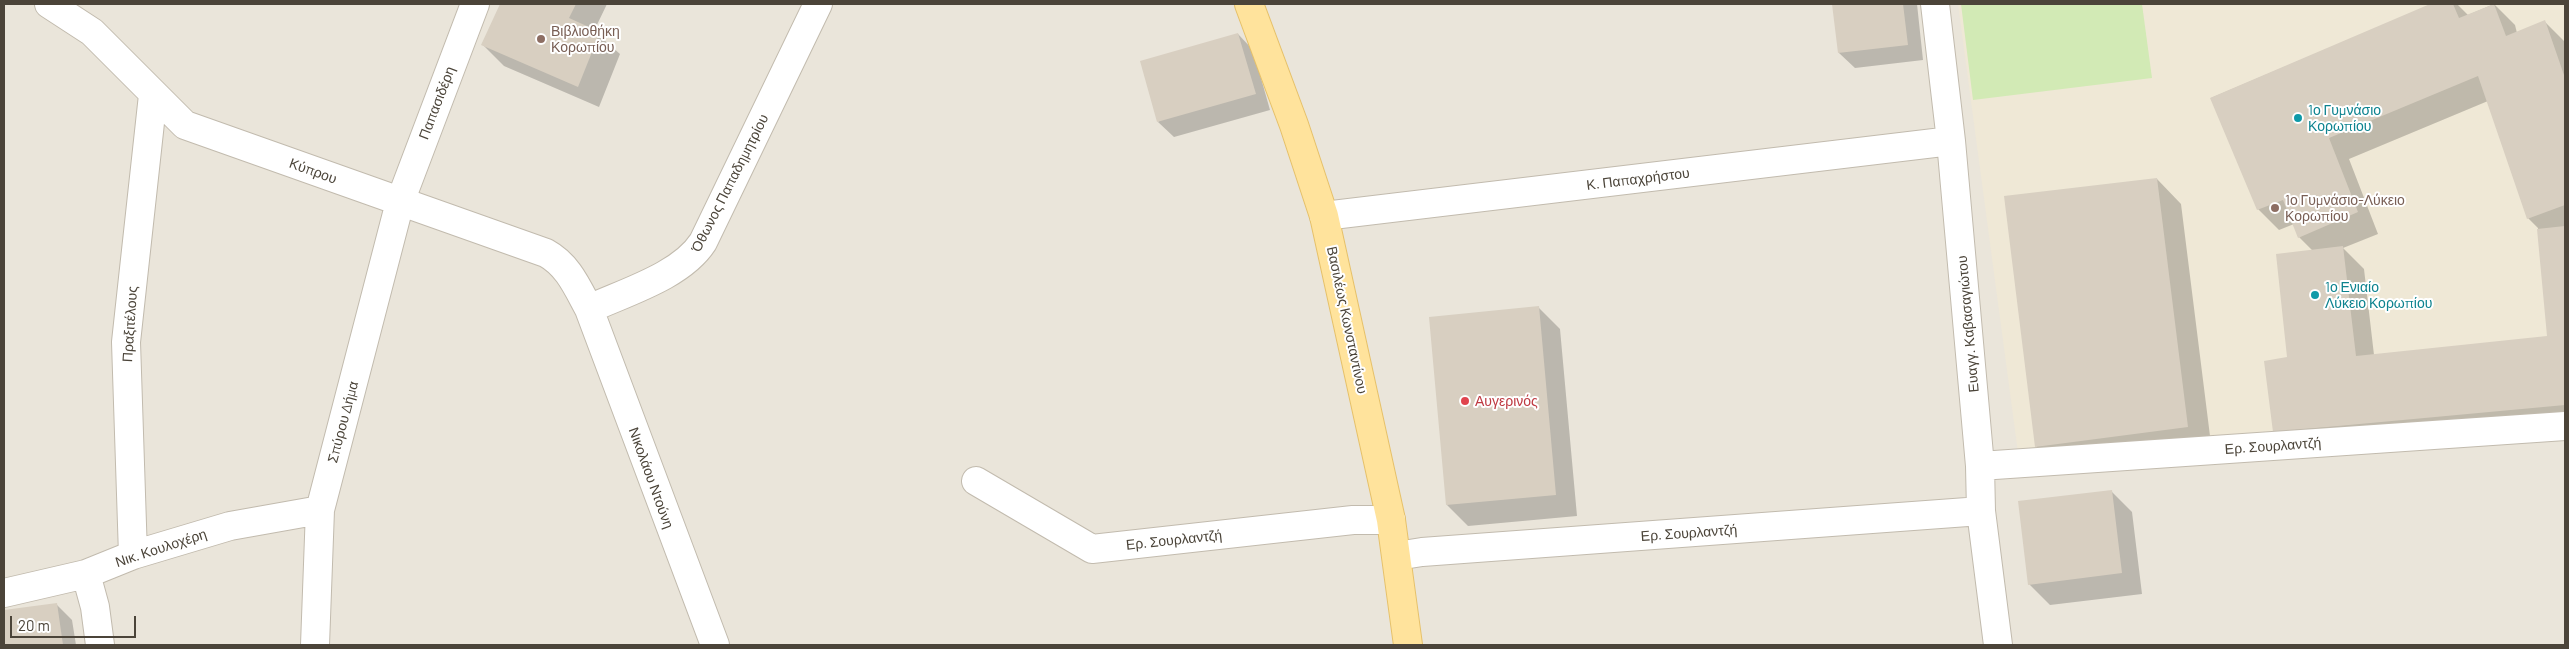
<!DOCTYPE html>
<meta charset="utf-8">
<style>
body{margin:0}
#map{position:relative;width:2569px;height:649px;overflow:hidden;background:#f6f3ec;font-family:Barlow,sans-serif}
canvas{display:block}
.frame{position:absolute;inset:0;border:5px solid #4b4439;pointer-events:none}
.scale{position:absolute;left:10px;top:616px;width:126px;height:22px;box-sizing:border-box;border:2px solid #4b4439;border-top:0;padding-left:6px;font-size:15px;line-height:18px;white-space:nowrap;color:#4b4439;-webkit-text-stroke:4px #fff;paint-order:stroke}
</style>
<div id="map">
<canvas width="2569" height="649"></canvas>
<div class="frame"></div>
<div class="scale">20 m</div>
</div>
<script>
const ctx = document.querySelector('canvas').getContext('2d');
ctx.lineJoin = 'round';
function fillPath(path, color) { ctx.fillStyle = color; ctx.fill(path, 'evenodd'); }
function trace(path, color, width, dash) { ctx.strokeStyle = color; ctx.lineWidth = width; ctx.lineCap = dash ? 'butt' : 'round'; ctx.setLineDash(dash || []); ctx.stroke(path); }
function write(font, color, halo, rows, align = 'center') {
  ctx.font = font + ' Barlow,sans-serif'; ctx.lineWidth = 4; ctx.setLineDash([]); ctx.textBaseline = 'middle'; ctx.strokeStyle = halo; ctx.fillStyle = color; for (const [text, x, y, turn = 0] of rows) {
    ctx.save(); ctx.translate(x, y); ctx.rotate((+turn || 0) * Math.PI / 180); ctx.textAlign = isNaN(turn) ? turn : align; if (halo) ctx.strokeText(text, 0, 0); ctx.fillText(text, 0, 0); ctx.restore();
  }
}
fillPath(new Path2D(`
 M4 4H2565V645H4Z`), '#eae5da');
fillPath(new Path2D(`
 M1958 4H2565V412L2019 460Z`), '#efe8d6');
fillPath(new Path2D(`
 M1961 4H2142L2152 78 1973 100Z`), '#d2eab5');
fillPath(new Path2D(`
 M502 4H607L594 31 620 54 599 107 504 66 483 45Z
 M1834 4H1917L1923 60 1855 68 1839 53Z
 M2433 4H2457L2468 15 2494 4 2515 25 2517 33 2545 22 2565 42V428L2295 453 2274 431 2313 251 2299 237 2294 224 2279 230 2258 209 2211 98ZM2488 101 2528 218 2538 228 2548 337 2374 355 2364 269 2343 248 2378 234 2349 159Z
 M1238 34 1253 50 1270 110 1174 137 1158 122Z
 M2157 179 2181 204 2212 452 2061 471 2036 446Z
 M1539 308 1560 329 1577 516 1468 526 1447 505Z
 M2111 491 2132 512 2142 594 2050 605 2029 584Z
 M56 604 72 620 76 645H4V611Z`), '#0003');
fillPath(new Path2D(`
 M500 4H576L569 18 600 32 578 87 481 45Z
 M1832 4H1903L1908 45 1838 53Z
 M2430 4H2453L2459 18 2494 4 2506 36 2545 20 2565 78V205L2527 219 2478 76 2329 138 2358 212 2298 238 2283 200 2257 210 2210 98Z
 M1238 33 1256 94 1157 122 1140 61Z
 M2157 178 2188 427 2035 447 2004 196Z
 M2565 226V405L2273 432 2264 361 2287 357 2276 254 2343 246 2356 356 2547 336 2537 229Z
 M1539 306 1556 495 1446 505 1429 317Z
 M2112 490 2122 573 2028 585 2018 501Z
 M57 603 63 645H4V610Z`), '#d8cfc1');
const pedestrian = new Path2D(`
 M400 202 475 4`);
const minor = new Path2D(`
 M49 4 92 32 185 125 546 253C568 265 577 287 589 309L715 645
 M1935 4 1951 141 1980 466 1981 511 1998 645
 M1324 216 1951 141
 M589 309C626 292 681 276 703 242L818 4
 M1980 466 2565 426
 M976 481 1092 549 1353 520H1391
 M133 555 126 342 153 95
 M1397 556 1422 552 1981 511
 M86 574 95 607 100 645
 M4 593 86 574 133 555 230 526 320 510
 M315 645 320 510 400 202`);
const primary = new Path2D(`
 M1249 4 1294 125 1324 216 1391 520 1408 645`);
trace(pedestrian, '#c2bbae', 30);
trace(minor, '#c2bbae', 30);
trace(primary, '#e6c16a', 30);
trace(pedestrian, '#fff', 28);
trace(minor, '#fff', 28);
trace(primary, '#ffe39c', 28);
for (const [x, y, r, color] of [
 [541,39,5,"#8d6e63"],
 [2298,118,5,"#0f9aa8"],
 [2275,208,5,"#8d6e63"],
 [2315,295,5,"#0f9aa8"],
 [1465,401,5,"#e0444e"]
]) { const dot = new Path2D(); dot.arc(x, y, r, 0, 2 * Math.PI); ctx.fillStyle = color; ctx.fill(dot); trace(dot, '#fff', 2); }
write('14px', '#785e54', '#fff', [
 ["Βιβλιοθήκη",551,31],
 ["Κορωπίου",551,47],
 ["1ο Γυμνάσιο-Λύκειο",2285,200],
 ["Κορωπίου",2285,216]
], 'left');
write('14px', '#4b4439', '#fff', [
 ["Παπασιδέρη",437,103,-69],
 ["Κύπρου",313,171,20],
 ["Κ. Παπαχρήστου",1638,179,-7],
 ["Όθωνος Παπαδημητρίου",730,183,-63],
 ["Βασιλέως Κωνσταντίνου",1347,320,78],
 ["Πραξιτέλους",130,324,-86],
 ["Ευαγγ. Καβασαγιώτου",1968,324,-95],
 ["Σπύρου Δήμα",343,422,-75],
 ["Ερ. Σουρλαντζή",2273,446,-4],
 ["Νικολάου Ντούνη",651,478,70],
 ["Ερ. Σουρλαντζή",1689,533,-4],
 ["Ερ. Σουρλαντζή",1174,540,-6],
 ["Νικ. Κουλοχέρη",161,548,-18]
]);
write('14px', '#0d838f', '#fff', [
 ["1ο Γυμνάσιο",2308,110],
 ["Κορωπίου",2308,126],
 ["1ο Ενιαίο",2325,287],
 ["Λύκειο Κορωπίου",2325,303]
], 'left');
write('14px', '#be3a42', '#fff', [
 ["Αυγερινός",1475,401]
], 'left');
</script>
